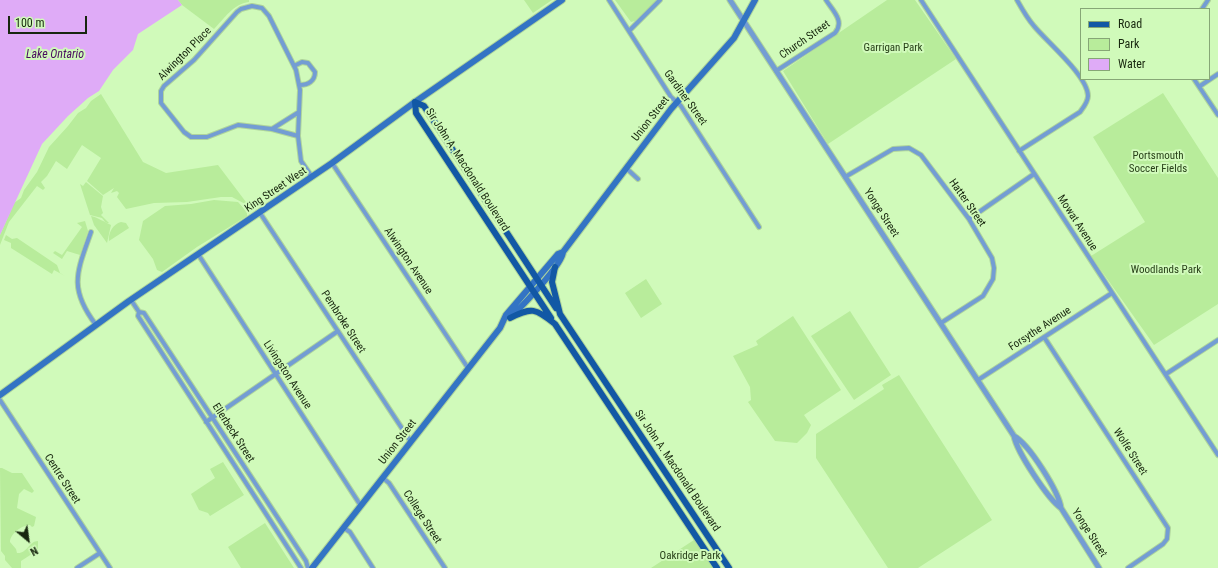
<!DOCTYPE html>
<style>
body{margin:0}
#map{position:relative;width:1218px;height:568px;overflow:hidden;background:#d0faba;font-family:"Roboto Condensed",sans-serif}
canvas{display:block}
.legend{position:absolute;left:1080px;top:8px;width:130px;height:72px;box-sizing:border-box;background:#d0faba;border:1px solid #86a676;margin:0;padding:5px 7px;list-style:none;font-size:12px;color:#18270f}
.legend li{display:flex;align-items:center;gap:8px;height:20px}
.legend b{width:20px;border:1px solid #86a676}
.north{position:absolute;left:8px;top:520px;width:40px;height:40px;-webkit-text-stroke:3px #d0faba;paint-order:stroke;rotate:151deg;font-size:11px;font-weight:700;line-height:16px;text-align:center;color:#18270f}
.north::after{content:'';display:block;margin:auto;width:14px;height:18px;background:#18270f;clip-path:polygon(50% 0,100% 100%,50% 72%,0 100%)}
.scale{position:absolute;left:8px;top:16px;width:79px;height:18px;box-sizing:border-box;border:2px solid #18270f;border-top:0;padding-left:5px;font-size:12px;line-height:14px;white-space:nowrap;color:#18270f;-webkit-text-stroke:3px #d0faba;paint-order:stroke}
</style>
<div id="map">
<canvas width="1218" height="568"></canvas>
<ul class="legend">
<li><b style="height:5px;background:#1258a5"></b>Road</li>
<li><b style="height:11px;background:#b8ec9b"></b>Park</li>
<li><b style="height:11px;background:#dfabf7"></b>Water</li>
</ul>
<div class="north">N</div>
<div class="scale">100 m</div>
</div>
<script>
const ctx = document.querySelector('canvas').getContext('2d');
ctx.lineJoin = 'round';
function fillPath(path, color) { ctx.fillStyle = color; ctx.fill(path, 'evenodd'); }
function trace(path, color, width, dash) { ctx.strokeStyle = color; ctx.lineWidth = width; ctx.lineCap = dash ? 'butt' : 'round'; ctx.setLineDash(dash || []); ctx.stroke(path); }
function write(font, color, halo, rows, align = 'center') {
  ctx.font = font + ' "Roboto Condensed",sans-serif'; ctx.lineWidth = 4; ctx.setLineDash([]); ctx.textBaseline = 'middle'; ctx.strokeStyle = halo; ctx.fillStyle = color; for (const [text, x, y, turn = 0] of rows) {
    ctx.save(); ctx.translate(x, y); ctx.rotate((+turn || 0) * Math.PI / 180); ctx.textAlign = isNaN(turn) ? turn : align; if (halo) ctx.strokeText(text, 0, 0); ctx.fillText(text, 0, 0); ctx.restore();
  }
}
fillPath(new Path2D(`
 M178 0H249V2C233 4 225 18 214 29L182 5Z
 M524 0H552L533 13Z
 M615 0H657L635 21 631 22Z
 M887 0H915L956 59 828 144 783 71Z
 M1163 93 1218 178V304L1154 345 1091 256 1145 222 1093 137Z
 M101 94 143 162 166 173 218 165 249 206 232 197H221L187 202 154 203 126 209 117 197 119 193 117 191 111 193 114 188 103 195 87 181 101 158 82 145 67 169 56 161 47 176 41 182 45 188 43 190 37 186 9 222 0 245V235L14 203 21 198 24 190 37 172 49 147 68 126 78 113 86 108 91 101Z
 M86 182 103 196 101 207 103 213 101 215 109 223H106L102 218 90 215 80 184 83 186Z
 M214 200 238 202 247 212V216L197 247 162 272 157 270 153 259 139 240 143 221 165 206 191 204Z
 M91 216C99 218 104 222 111 225L107 243 94 225Z
 M85 221 88 231 80 255 67 251 62 259 53 253 55 251 62 255 82 227 77 223Z
 M121 222 126 223 129 228 109 241C108 233 113 224 121 222Z
 M6 235 12 239 17 238 57 265 60 273 65 276 54 270 52 274 11 248V243L4 240Z
 M646 279 662 304 641 318 625 293Z
 M850 311 891 375 854 400 811 336Z
 M793 316 841 390 804 415 811 425 807 433 797 443 775 441 748 402 751 400 750 387 733 356 758 345 756 341Z
 M899 375 992 520 918 568H888L816 458V434L884 389 882 385Z
 M223 462 244 495 210 516 208 513 199 510 191 494 215 478 210 469Z
 M0 468H2L12 473H22L34 491 32 493 24 489 19 494 17 508 36 517 34 526 32 527 30 525C22 525 10 534 10 542L16 549 17 553C27 554 29 541 38 541V550L21 561V568H12L5 560V556L1 551Z
 M265 523 294 568H241L228 547Z
 M694 540 713 568H651Z`), '#b8ec9b');
fillPath(new Path2D(`
 M0 0H178L182 5 138 34 133 50 113 70 99 91 88 98 68 116 42 144 0 235Z`), '#dfabf7');
const minor = new Path2D(`
 M609 0 671 97 681 106 759 227
 M921 0 1218 455
 M1017 0C1022 9 1027 18 1034 26 1047 42 1088 76 1088 96 1088 102 1083 108 1080 112L1019 151
 M252 6 262 8 269 16 296 70 300 90 298 136 272 129 238 125 207 137H191L184 132 161 103V91L164 86 194 60 237 12 241 9Z
 M1202 9 1208 0
 M629 31 660 0
 M294 66 302 62 308 63 315 72C315 81 308 85 300 85
 M776 71 835 33C845 21 833 11 826 0
 M1194 79 1218 115
 M1200 86 1218 74
 M272 129 299 112
 M298 136 301 161 312 177
 M332 163 468 368
 M626 168 638 179
 M845 177 893 149 909 148 921 155 969 219 992 258 994 268 993 279 983 296 941 323
 M260 213 411 442
 M969 219 1034 174
 M91 232C77 272 68 288 96 325
 M198 254 361 506
 M131 300 139 312 138 316 301 568
 M139 312 144 313 306 561 308 568
 M1044 337 1168 528 1167 539 1163 544 1128 568
 M1166 374 1218 340
 M978 380 1112 293
 M0 400 110 568
 M206 422 338 331
 M383 478 389 483 445 568
 M344 528 350 532 373 568
 M77 568 100 553`);
const tertiary = new Path2D(`
 M730 0 1014 436C1017 452 1048 499 1061 508L1099 568
 M1014 436C1029 444 1059 492 1061 508`);
const secondary = new Path2D(`
 M511 317C522 306 563 264 563 252
 M0 395 129 301 332 163 415 102 562 0
 M312 568 500 328 506 315 558 254 563 252 671 109 734 38 755 0`);
const primary = new Path2D(`
 M415 102 416 113 551 318
 M415 102 424 106 556 308
 M555 267 552 282 560 314 729 568
 M510 318C532 307 535 308 555 324L717 568`);
trace(minor, '#afd49b', 6);
trace(tertiary, '#afd49b', 7);
trace(secondary, '#afd49b', 8);
trace(primary, '#afd49b', 8);
trace(minor, '#739dd3', 4);
trace(tertiary, '#739dd3', 5);
trace(secondary, '#3374c4', 6);
trace(primary, '#1258a5', 6);
write('11px', '#18270f', '#d0faba', [
 ["Church Street",805,40,-35],
 ["Alwington Place",185,54,-45],
 ["Gardiner Street",685,98,54],
 ["Union Street",651,119,-52],
 ["Sir John A. Macdonald Boulevard",467,170,57],
 ["King Street West",276,190,-34],
 ["Hatter Street",967,203,55],
 ["Yonge Street",881,213,57],
 ["Mowat Avenue",1077,223,57],
 ["Alwington Avenue",408,261,56],
 ["Pembroke Street",343,322,57],
 ["Forsythe Avenue",1040,329,-33],
 ["Livingston Avenue",287,375,57],
 ["Ellerbeck Street",233,433,57],
 ["Union Street",398,442,-52],
 ["Wolfe Street",1130,452,57],
 ["Sir John A. Macdonald Boulevard",677,471,56],
 ["Centre Street",62,479,57],
 ["College Street",422,517,57],
 ["Yonge Street",1089,533,57]
]);
write('11px', '#284019', '#d0faba', [
 ["Garrigan Park",893,48],
 ["Portsmouth",1158,156],
 ["Soccer Fields",1158,169],
 ["Woodlands Park",1166,270],
 ["Oakridge Park",690,556]
]);
write('italic 12px', '#4a0a60', '#d0faba', [
 ["Lake Ontario",55,55]
]);
</script>
